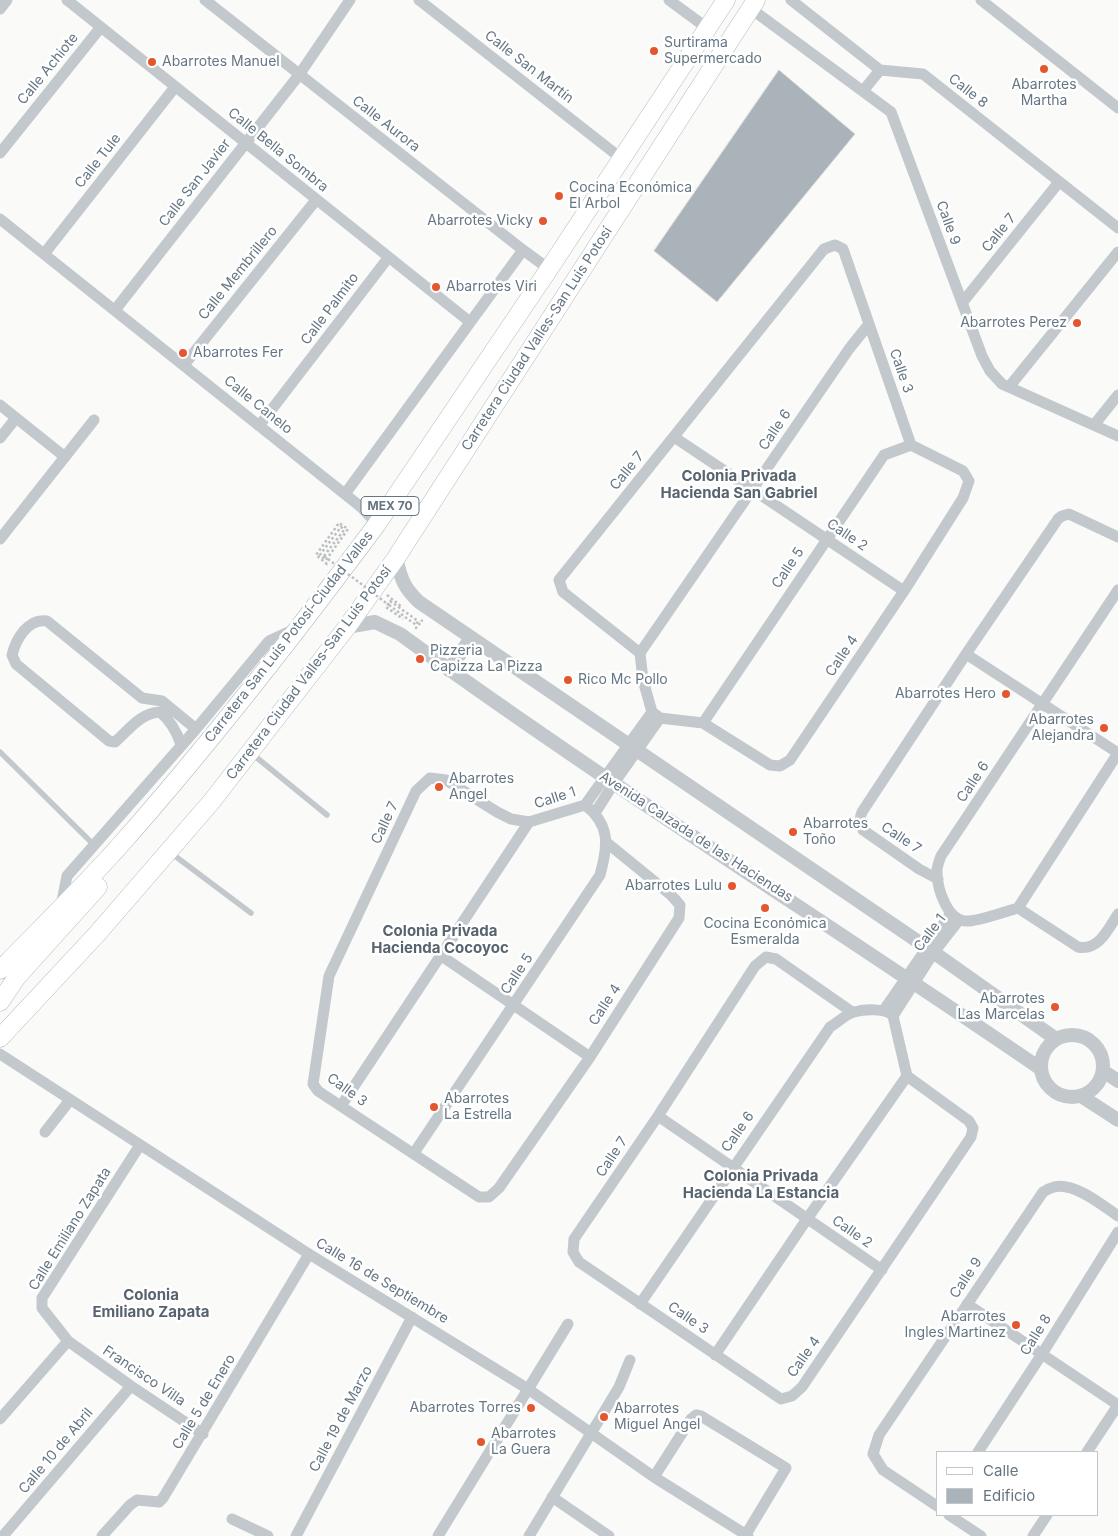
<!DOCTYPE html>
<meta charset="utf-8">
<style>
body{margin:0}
#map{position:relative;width:1118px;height:1536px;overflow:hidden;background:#fafaf8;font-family:Inter,sans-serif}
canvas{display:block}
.legend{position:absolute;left:936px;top:1451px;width:162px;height:65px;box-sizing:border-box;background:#fff;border:1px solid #c1c8cd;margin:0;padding:6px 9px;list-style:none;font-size:15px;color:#657683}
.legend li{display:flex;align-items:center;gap:10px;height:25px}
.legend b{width:25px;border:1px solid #c1c8cd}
</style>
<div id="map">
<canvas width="1118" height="1536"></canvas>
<ul class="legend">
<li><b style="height:6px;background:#fff"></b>Calle</li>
<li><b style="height:14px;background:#aab3b9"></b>Edificio</li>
</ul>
</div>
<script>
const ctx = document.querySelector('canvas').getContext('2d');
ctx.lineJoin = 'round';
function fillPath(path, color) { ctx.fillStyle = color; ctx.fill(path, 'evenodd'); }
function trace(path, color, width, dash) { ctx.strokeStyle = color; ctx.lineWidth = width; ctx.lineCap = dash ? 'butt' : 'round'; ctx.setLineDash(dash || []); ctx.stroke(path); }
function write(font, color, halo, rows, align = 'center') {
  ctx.font = font + ' Inter,sans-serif'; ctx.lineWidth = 5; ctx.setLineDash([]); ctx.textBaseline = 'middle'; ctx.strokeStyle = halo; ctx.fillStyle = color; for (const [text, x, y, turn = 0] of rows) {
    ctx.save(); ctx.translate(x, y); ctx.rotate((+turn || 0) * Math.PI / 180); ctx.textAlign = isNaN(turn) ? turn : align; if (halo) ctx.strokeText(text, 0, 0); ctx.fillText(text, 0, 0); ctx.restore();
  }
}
const building = new Path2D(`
 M779 70 855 134 717 302 654 251Z`);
fillPath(building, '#aab3b9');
trace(building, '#dcdcda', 1);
const primary = new Path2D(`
 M0 970C41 928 84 886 123 842 213 740 296 633 377 524L549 269 726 0
 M0 1002 17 977 98 887
 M0 1038 97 934 212 801 347 627 396 558 756 0`);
trace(primary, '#b5babe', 19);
trace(new Path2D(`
 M324 556 344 530 341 527 320 555 326 560 348 529 339 523 316 555 327 564 328 563
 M387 595 402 607
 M389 605 416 625 418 621 390 601 386 607 403 619
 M415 628H416L422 621 421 620`), '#bbbfc2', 2.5, [2.5, 2.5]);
trace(new Path2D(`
 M0 752 95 846
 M251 753 327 815
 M171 853 251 913`), '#c3c8cc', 5.5);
trace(new Path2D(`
 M67 0 470 322
 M205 0 523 250 549 269
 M419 0 622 159
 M669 0 707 28
 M791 0 880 70 923 74 1118 228
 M981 0 1118 108
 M750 8 891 112 982 356 990 371 1002 384 1118 436
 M0 9 7 0
 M863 91 880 70
 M0 153 101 27
 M0 219 361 507 377 524
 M835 245 843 249 911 445 963 471 969 481 963 498 904 591 790 760 780 766 770 765 703 723 660 718 652 712 643 680 640 653 563 592 559 580 824 249Z
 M44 254 175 87
 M962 303 1059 182
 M115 310 299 75 350 0
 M184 365 316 200
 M1009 387 1118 252
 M0 405 65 457
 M1094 425 1118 395
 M259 426 388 258
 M674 437 904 591
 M0 438 16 418
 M345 494 523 250
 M0 539 94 420
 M640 653 849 349 869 324
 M966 654 1118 753
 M703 723 884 455 911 445
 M181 745C177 732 171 721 160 712 140 713 129 730 115 742L109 741 16 664 12 655C16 639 28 618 47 621L142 698 162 701 196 729
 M595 813 614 783 660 718
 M606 842 671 895 680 905 679 918 590 1057 499 1188 489 1197H479L318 1091 313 1084 329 976 416 791 430 778 446 780 497 812 511 819 529 822 585 805 652 712
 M938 879 919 869 863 830C860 824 859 819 862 812L966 654 1058 519 1062 516 1069 514 1118 537
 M61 906 67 876 196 729 269 641 295 629
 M1018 908C1004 912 982 920 969 921 947 923 937 888 937 871 937 866 939 861 941 856L1118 590
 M1018 908 1118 753
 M1018 908 1078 947C1099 951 1108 929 1118 914
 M440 955 590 1057
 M884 1010 951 913
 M852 1012 776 959 766 957 755 966 658 1116 574 1239 573 1252 579 1262 781 1399 792 1396 802 1387 971 1137 973 1128 969 1121 907 1076
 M893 1016 934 952 959 920
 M0 1054 309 1254 528 1389 654 1477 748 1536
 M341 1106 529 822
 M658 1116 882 1270
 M45 1132 70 1100
 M140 1145 42 1298V1308L68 1341 131 1386 203 1434
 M414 1153 600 875C608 846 611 825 585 805
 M640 1304 830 1027C837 1023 846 1014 854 1012 865 1009 886 1008 893 1016L907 1076 807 1219 715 1355
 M967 1304 1118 1405 1087 1452
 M0 1419 68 1341
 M978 1452 1042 1354 1118 1232
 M654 1477 691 1419 696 1415 701 1416 786 1468 745 1536
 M552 1497 609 1536
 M937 1506 883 1470 873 1454 879 1435 1043 1192C1046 1190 1050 1188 1054 1187 1074 1182 1102 1205 1118 1216
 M949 1515 981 1536
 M232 1519 268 1536
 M3 1536 131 1386
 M102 1536 130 1505 137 1500 159 1502 163 1498 309 1254
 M296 1536 412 1317
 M438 1536 568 1324
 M529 1536 619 1387 630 1360
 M1033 1536 1047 1515`), '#c3c8cc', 11);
trace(new Path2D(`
 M396 558C401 578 403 587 419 602L926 947 1056 1039
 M347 627 375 622 400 634C609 786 828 923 1041 1069
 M449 670 471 638
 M1041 1066a31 31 0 1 1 62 0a31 31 0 1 1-62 0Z
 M1103 1071 1118 1081
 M1081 1096 1118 1120`), '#c3c8cc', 14);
trace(primary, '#fff', 18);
trace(new Path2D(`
 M324 556 389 605`), '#bbbfc2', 2.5, [2.5, 2.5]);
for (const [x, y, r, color] of [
 [654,51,5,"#e4572e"],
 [152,62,5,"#e4572e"],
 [1044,69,5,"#e4572e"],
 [559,196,5,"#e4572e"],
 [543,221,5,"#e4572e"],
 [436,287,5,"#e4572e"],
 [1077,323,5,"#e4572e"],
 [183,353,5,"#e4572e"],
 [420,659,5,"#e4572e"],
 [568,680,5,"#e4572e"],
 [1006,694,5,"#e4572e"],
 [1104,728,5,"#e4572e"],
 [439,787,5,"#e4572e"],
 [793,832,5,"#e4572e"],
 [732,886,5,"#e4572e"],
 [765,908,5,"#e4572e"],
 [1055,1007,5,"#e4572e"],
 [434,1107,5,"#e4572e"],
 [1016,1325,5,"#e4572e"],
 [531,1408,5,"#e4572e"],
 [604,1417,5,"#e4572e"],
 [481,1442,5,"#e4572e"]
]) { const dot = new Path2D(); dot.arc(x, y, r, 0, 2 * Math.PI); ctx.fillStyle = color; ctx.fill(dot); trace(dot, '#fff', 2); }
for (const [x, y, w] of [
 [390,506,58]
]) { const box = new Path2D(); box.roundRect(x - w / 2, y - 9.5, w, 19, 4); ctx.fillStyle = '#fff'; ctx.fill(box); trace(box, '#657683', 1); }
write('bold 12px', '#657683', null, [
 ["MEX 70",390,506]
]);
write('14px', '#657683', '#fff', [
 ["Surtirama",664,43],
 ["Supermercado",664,59],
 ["Abarrotes Manuel",162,62],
 ["Abarrotes",1044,85,"center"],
 ["Martha",1044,101,"center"],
 ["Cocina Económica",569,188],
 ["El Arbol",569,204],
 ["Abarrotes Vicky",533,221,"right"],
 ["Abarrotes Viri",446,287],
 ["Abarrotes Perez",1067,323,"right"],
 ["Abarrotes Fer",193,353],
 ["Pizzeria",430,651],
 ["Capizza La Pizza",430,667],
 ["Rico Mc Pollo",578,680],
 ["Abarrotes Hero",996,694,"right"],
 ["Abarrotes",1094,720,"right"],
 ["Alejandra",1094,736,"right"],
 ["Abarrotes",449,779],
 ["Angel",449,795],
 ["Abarrotes",803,824],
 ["Toño",803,840],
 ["Abarrotes Lulu",722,886,"right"],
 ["Cocina Económica",765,924,"center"],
 ["Esmeralda",765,940,"center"],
 ["Abarrotes",1045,999,"right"],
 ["Las Marcelas",1045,1015,"right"],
 ["Abarrotes",444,1099],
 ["La Estrella",444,1115],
 ["Abarrotes",1006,1317,"right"],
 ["Ingles Martinez",1006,1333,"right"],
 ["Abarrotes Torres",521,1408,"right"],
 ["Abarrotes",614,1409],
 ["Miguel Angel",614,1425],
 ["Abarrotes",491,1434],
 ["La Guera",491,1450]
], 'left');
write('14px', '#657683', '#fff', [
 ["Calle San Martín",529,67,38],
 ["Calle Achiote",48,69,-51],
 ["Calle 8",968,91,38],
 ["Calle Aurora",386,124,38],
 ["Calle Bella Sombra",278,150,39],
 ["Calle Tule",98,161,-52],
 ["Calle San Javier",195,183,-52],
 ["Calle 9",948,223,70],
 ["Calle 7",999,233,-51],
 ["Calle Membrillero",238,273,-51],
 ["Calle Palmito",330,309,-53],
 ["Carretera Ciudad Valles-San Luis Potosí",537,339,-57],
 ["Calle 3",901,371,71],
 ["Calle Canelo",258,405,39],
 ["Calle 6",775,430,-56],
 ["Calle 7",627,471,-51],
 ["Calle 2",847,535,34],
 ["Calle 5",788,568,-56],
 ["Carretera San Luis Potosí-Ciudad Valles",289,637,-52],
 ["Calle 4",842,656,-56],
 ["Carretera Ciudad Valles-San Luis Potosí",309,673,-53],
 ["Calle 6",973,782,-56],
 ["Calle 1",555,798,-18],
 ["Calle 7",385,823,-65],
 ["Avenida Calzada de las Haciendas",696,837,33],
 ["Calle 7",901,838,34],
 ["Calle 1",930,933,-53],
 ["Calle 5",517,974,-56],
 ["Calle 4",605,1005,-57],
 ["Calle 3",347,1090,36],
 ["Calle 6",738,1132,-55],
 ["Calle 7",612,1157,-56],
 ["Calle Emiliano Zapata",70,1229,-58],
 ["Calle 2",852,1232,35],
 ["Calle 9",966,1278,-56],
 ["Calle 16 de Septiembre",382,1281,31],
 ["Calle 3",688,1318,34],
 ["Calle 8",1036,1335,-58],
 ["Calle 4",804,1357,-55],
 ["Francisco Villa",144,1376,34],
 ["Calle 5 de Enero",204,1402,-59],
 ["Calle 19 de Marzo",341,1419,-62],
 ["Calle 10 de Abril",56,1451,-50]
]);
write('bold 15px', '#57646e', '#fff', [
 ["Colonia Privada",739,476],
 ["Hacienda San Gabriel",739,493],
 ["Colonia Privada",440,931],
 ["Hacienda Cocoyoc",440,948],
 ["Colonia Privada",761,1176],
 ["Hacienda La Estancia",761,1193],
 ["Colonia",151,1295],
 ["Emiliano Zapata",151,1312]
]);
</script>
